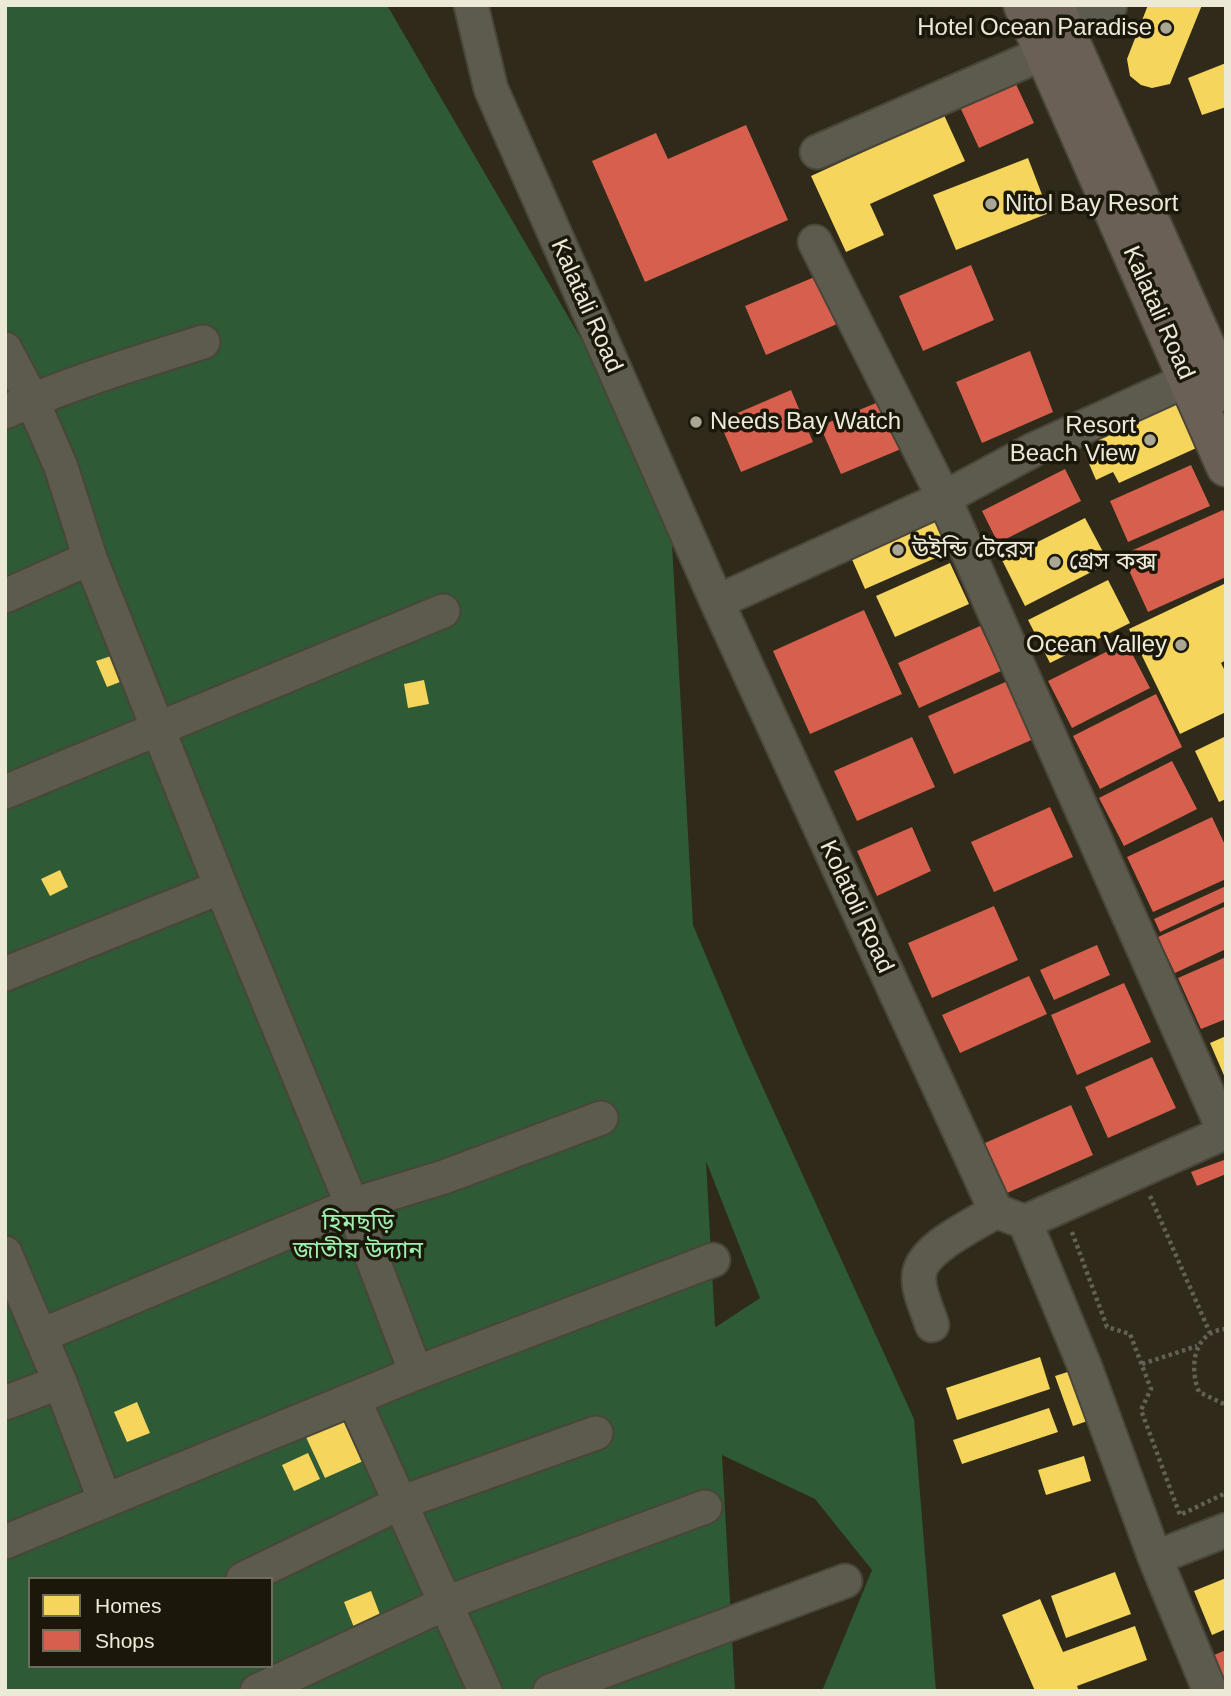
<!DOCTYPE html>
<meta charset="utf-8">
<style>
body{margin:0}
#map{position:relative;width:1231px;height:1696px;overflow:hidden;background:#2f2a19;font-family:Helvetica,sans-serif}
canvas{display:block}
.frame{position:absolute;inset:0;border:7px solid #ece9d7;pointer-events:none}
.legend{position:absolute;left:28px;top:1577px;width:245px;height:91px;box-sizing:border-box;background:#1b180b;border:2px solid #6f6c5d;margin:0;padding:9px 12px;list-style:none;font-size:21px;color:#ece9d7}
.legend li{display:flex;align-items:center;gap:14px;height:35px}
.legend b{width:35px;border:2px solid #6f6c5d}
</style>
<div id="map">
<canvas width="1231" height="1696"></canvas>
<div class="frame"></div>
<ul class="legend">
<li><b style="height:19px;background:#f6d55c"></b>Homes</li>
<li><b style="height:19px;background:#d6604d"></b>Shops</li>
</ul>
</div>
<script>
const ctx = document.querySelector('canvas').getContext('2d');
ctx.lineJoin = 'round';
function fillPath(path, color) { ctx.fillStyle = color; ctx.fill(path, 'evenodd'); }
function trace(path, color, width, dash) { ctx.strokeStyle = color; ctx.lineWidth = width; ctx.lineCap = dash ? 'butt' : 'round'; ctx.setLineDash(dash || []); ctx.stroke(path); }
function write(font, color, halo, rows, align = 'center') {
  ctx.font = font + ' Helvetica,"Noto Sans Bengali",sans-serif'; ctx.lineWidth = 7; ctx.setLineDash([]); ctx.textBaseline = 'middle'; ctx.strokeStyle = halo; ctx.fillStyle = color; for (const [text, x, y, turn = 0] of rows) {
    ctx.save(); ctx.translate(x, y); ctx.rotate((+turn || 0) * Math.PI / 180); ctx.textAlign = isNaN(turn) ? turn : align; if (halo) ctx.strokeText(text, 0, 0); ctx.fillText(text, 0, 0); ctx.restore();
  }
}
fillPath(new Path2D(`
 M5 5H387L669 490 693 925 744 1046 914 1419 936 1691H822L872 1570 815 1499 722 1455 735 1691H5ZM706 1161 760 1298 716 1327 715 1326ZM30 1579H271V1666H30Z`), '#2e5a36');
fillPath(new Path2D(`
 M1148 5H1202L1170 84 1152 88 1141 85 1130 76 1127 59Z
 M1226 63V107L1202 115 1188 78Z
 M944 115 965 161 870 204 884 235 846 252 811 176Z
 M1028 158 1049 213 956 250 933 195Z
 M1178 399 1203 445 1119 483 1113 472 1096 480 1084 452 1100 445 1097 435Z
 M931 511 949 552 865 589 847 548Z
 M1085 518 1109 563 1025 606 1002 560Z
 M950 563 969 604 895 637 876 596Z
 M1108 580 1130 623 1050 663 1028 620Z
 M1226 583V660L1221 663 1226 673V712L1180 734 1129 629Z
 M123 652 133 677 107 687 96 661Z
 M424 680 429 704 408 708 404 684Z
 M1226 736V799L1219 802 1195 751Z
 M60 870 68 887 50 896 41 879Z
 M1226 1036V1080L1210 1043Z
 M1040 1357 1050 1389 957 1420 946 1388Z
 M1077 1369 1096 1418 1073 1426 1055 1376Z
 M137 1402 150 1433 127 1442 114 1412Z
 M1049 1408 1058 1432 962 1464 953 1440Z
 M350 1415 370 1458 325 1478 305 1435Z
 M308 1453 320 1479 294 1491 282 1465Z
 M1084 1456 1091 1481 1046 1495 1038 1470Z
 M1115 1572 1131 1614 1066 1638 1051 1596Z
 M1226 1578V1629L1212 1635 1194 1591Z
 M371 1591 384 1625 357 1635 344 1602Z
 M1040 1599 1063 1652 1135 1626 1147 1660 1077 1686 1078 1689 1074 1691H1035L1002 1615Z`), '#f6d55c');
fillPath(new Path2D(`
 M1015 82 1034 123 979 148 960 107Z
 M746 125 788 220 645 282 592 161 656 133 668 159Z
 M971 265 994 320 923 351 899 296Z
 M817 276 837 324 766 355 745 306Z
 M1030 351 1053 412 982 443 956 382Z
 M791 390 813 442 741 472 719 421Z
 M881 401 901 449 841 474 820 426Z
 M1191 465 1210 506 1128 542 1110 501Z
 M1065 469 1081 501 998 543 982 511Z
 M1223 510 1226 515V577L1148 612 1122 555Z
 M864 610 902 694 810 734 773 651Z
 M980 626 1001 671 919 708 898 663Z
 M1126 642 1150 688 1072 728 1048 681Z
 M1010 680 1036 738 954 774 928 716Z
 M1156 694 1182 747 1100 789 1073 736Z
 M912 737 935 787 857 821 834 771Z
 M1172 761 1197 809 1124 846 1099 798Z
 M1050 807 1073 857 994 892 971 842Z
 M1212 817 1226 847V879L1153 912 1127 857Z
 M912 827 931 871 877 896 857 851Z
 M1226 886V901L1160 932 1154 919Z
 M994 906 1018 960 932 998 908 943Z
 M1226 906V949L1175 973 1158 937Z
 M1097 945 1110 975 1054 1000 1040 970Z
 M1226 957V1019L1201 1029 1178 978Z
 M1029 976 1047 1014 960 1053 942 1015Z
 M1124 983 1151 1042 1077 1075 1051 1015Z
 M1152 1057 1176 1108 1108 1138 1085 1087Z
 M1071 1105 1093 1155 1007 1193 985 1143Z
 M1224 1160 1226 1174 1197 1186 1191 1172Z
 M1226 1650V1691L1202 1660Z`), '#d6604d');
const minor = new Path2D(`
 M471 5 491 89 717 602 996 1211 1025 1222 1226 1132
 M1064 29 1108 12 1110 5
 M817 152 1044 53
 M815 242 944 498 1225 1133
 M5 349 32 400 61 467 90 558 221 887 352 1205 416 1373
 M5 412C69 383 137 363 203 342
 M5 596 90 558
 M717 602 944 498 1033 450 1187 380
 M5 792 443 611
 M5 974 221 887
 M1025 1222 1085 1367 1155 1558 1210 1691
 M5 1253 60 1382 105 1501
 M932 1325C928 1311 918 1292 919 1277 919 1249 974 1225 996 1211
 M40 1336 352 1205 444 1177 601 1118
 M354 1400 485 1691
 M5 1403 60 1382
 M5 1542 416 1373 713 1260
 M1155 1558 1226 1530
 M243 1579 400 1503 596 1433
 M257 1691 446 1603 705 1507
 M550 1691 845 1581`);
const highway = new Path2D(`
 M1023 5 1226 467
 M1054 5 1226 392`);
trace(minor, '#494639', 37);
trace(highway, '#494639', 42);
trace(new Path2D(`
 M1150 1196 1210 1333
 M1072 1232 1107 1327 1130 1334 1151 1389 1141 1410 1180 1515 1226 1493
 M1226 1329C1193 1331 1189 1368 1199 1392L1226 1405
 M1142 1364 1197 1346`), '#636054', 4.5, [3.5, 3.5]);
trace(minor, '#5d5a4e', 33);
trace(highway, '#6a6056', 38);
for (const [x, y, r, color] of [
 [1166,28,7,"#aaa694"],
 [991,204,7,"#aaa694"],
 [696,422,7,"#aaa694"],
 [1150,440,7,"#aaa694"],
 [898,550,7,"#aaa694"],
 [1055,562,7,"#aaa694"],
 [1181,645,7,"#aaa694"]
]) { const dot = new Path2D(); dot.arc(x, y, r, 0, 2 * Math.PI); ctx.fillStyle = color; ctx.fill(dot); trace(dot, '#1b180b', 2.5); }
write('24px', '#ece9d7', '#1b180b', [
 ["Hotel Ocean Paradise",1152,28,"right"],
 ["Nitol Bay Resort",1005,204],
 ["Needs Bay Watch",710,422],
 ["Resort",1136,426,"right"],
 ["Beach View",1136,454,"right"],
 ["উইন্ডি টেরেস",912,550],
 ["গ্রেস কক্স",1069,562],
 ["Ocean Valley",1167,645,"right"]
], 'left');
write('24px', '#ece9d7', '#1b180b', [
 ["Kalatali Road",586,306,66],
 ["Kalatali Road",1158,313,66],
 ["Kolatoli Road",856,907,65]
]);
write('24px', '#9cefac', '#1b180b', [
 ["হিমছড়ি",358,1223],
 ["জাতীয় উদ্যান",358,1251]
]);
</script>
